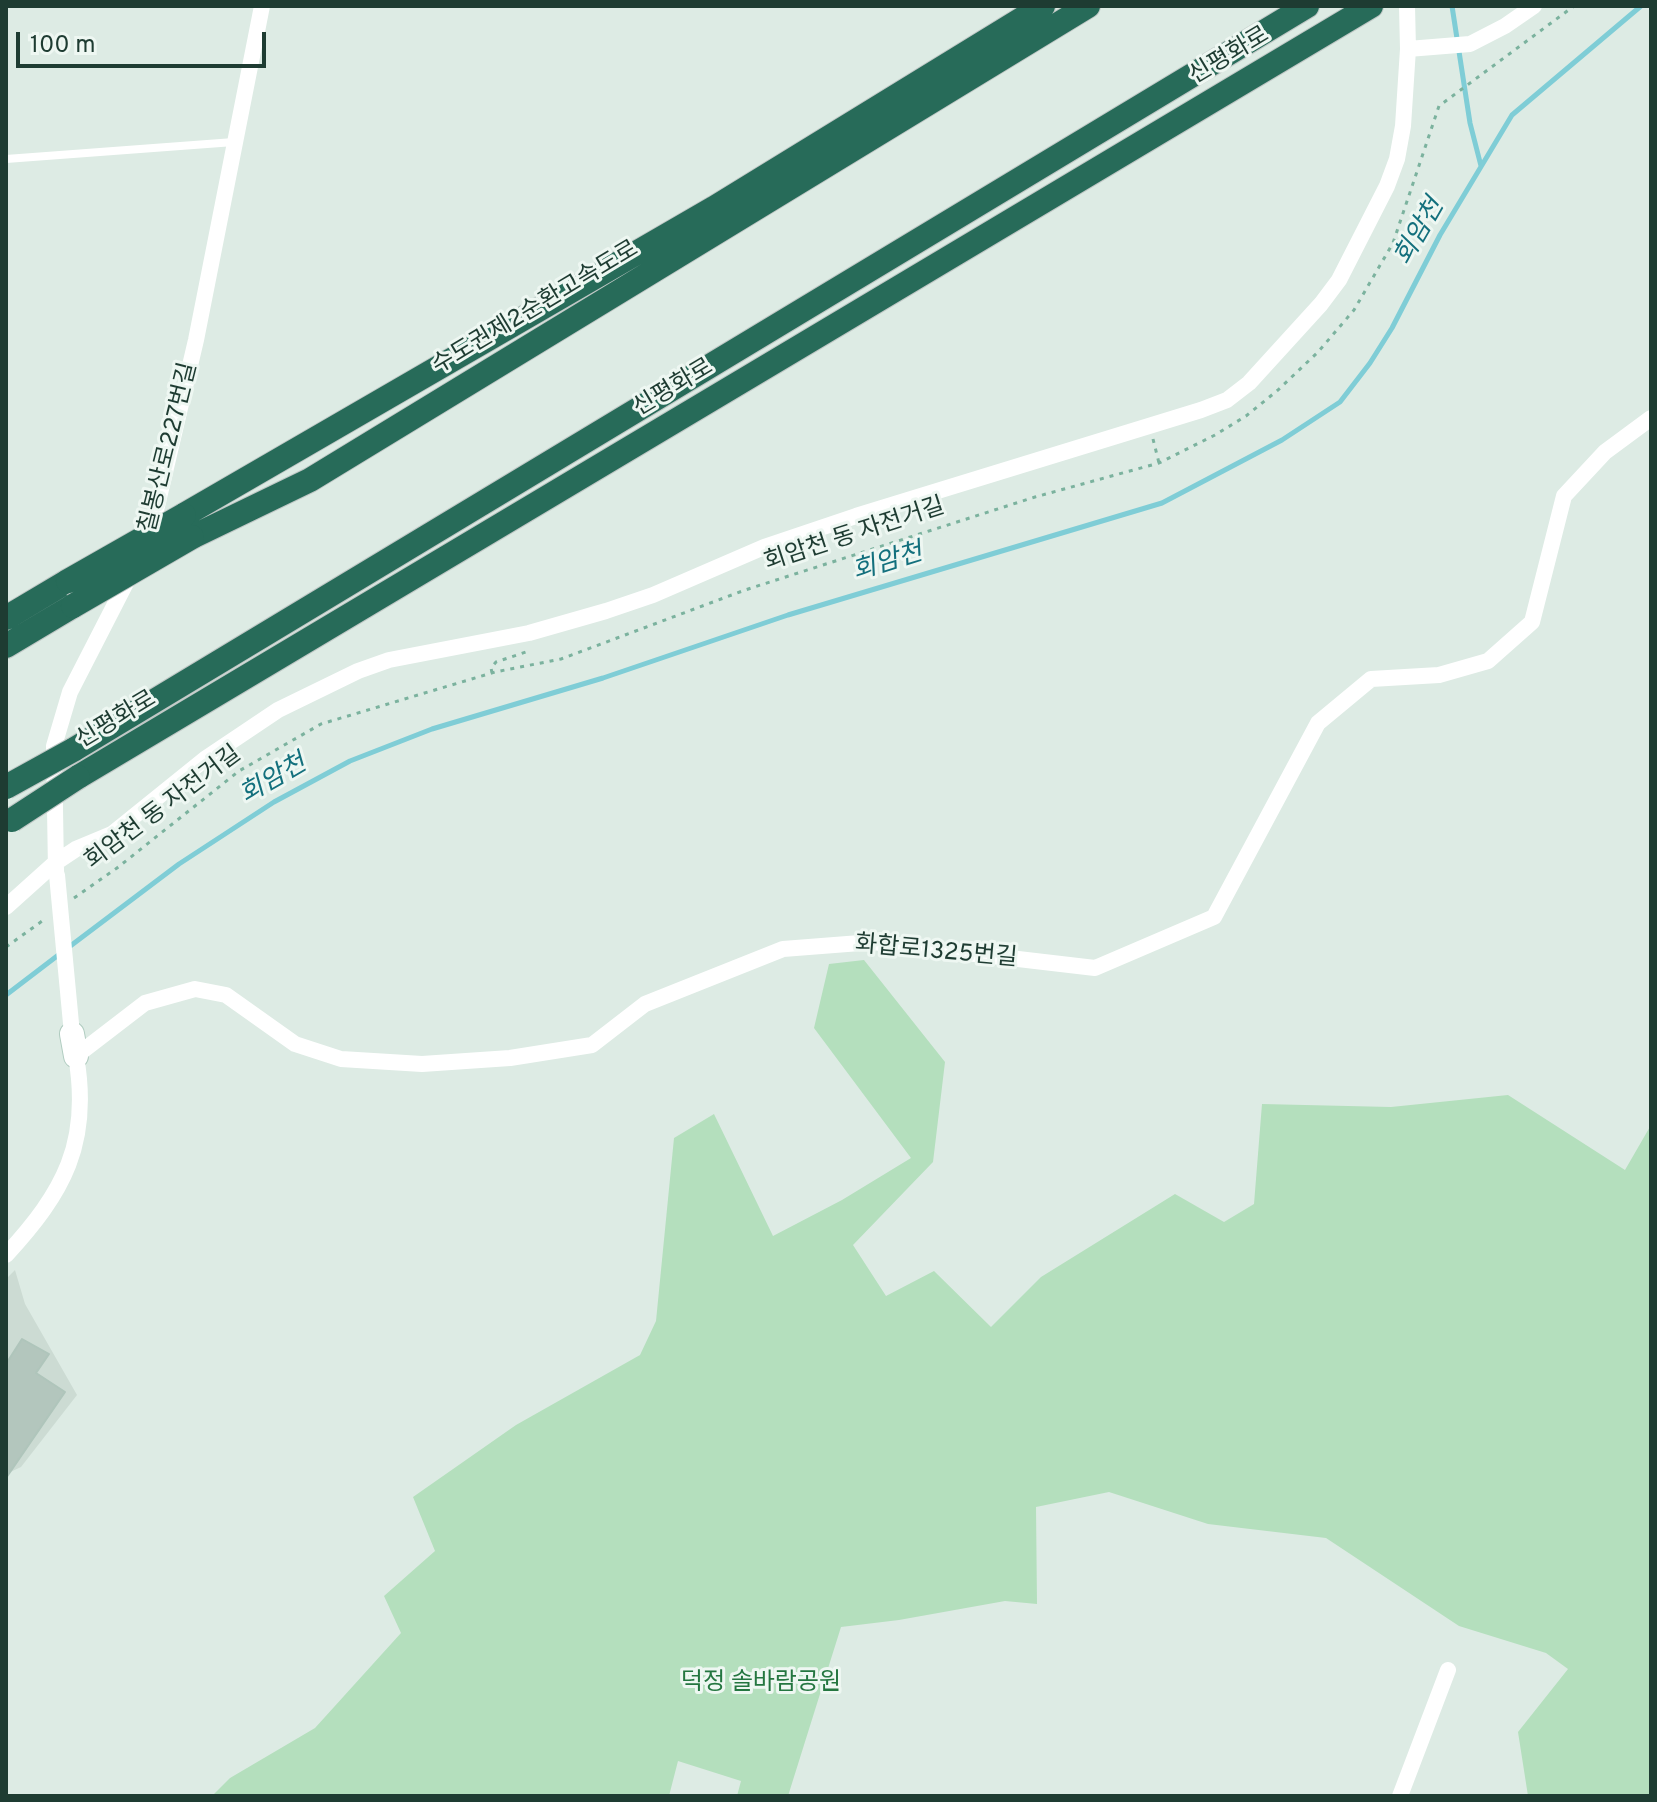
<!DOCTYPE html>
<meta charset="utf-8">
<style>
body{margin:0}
#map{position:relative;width:1657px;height:1802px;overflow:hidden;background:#ddebe4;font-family:Overpass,sans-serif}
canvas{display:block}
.frame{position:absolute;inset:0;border:8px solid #1e3c32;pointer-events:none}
.scale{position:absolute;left:16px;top:32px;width:250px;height:36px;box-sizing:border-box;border:4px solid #1e3c32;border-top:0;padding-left:10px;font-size:24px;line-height:28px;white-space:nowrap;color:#1e3c32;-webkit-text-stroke:6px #eef7f2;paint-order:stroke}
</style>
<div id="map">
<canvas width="1657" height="1802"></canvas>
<div class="frame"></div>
<div class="scale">100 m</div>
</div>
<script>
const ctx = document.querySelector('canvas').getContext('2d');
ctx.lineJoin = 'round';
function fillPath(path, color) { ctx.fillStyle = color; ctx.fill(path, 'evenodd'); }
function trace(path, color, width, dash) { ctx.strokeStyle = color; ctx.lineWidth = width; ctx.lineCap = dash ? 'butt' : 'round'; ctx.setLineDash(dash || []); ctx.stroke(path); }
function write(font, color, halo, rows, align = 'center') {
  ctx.font = font + ' Overpass,"Noto Sans KR",sans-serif'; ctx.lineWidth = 6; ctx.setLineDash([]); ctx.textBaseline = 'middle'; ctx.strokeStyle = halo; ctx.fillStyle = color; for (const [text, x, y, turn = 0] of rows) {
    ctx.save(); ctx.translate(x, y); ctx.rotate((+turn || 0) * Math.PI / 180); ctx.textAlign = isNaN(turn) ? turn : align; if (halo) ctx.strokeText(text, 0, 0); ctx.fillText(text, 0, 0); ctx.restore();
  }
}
fillPath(new Path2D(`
 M15 1270 25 1304 77 1395 21 1467 6 1474V1279Z`), '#ccdbd3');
fillPath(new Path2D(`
 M864 960 945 1062 933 1162 853 1245 886 1296 934 1271 991 1327 1041 1277 1175 1194 1224 1222 1254 1204 1262 1104 1391 1107 1508 1095 1625 1170 1651 1125V1796H1528L1518 1732 1568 1669 1546 1653 1459 1626 1326 1538 1208 1524 1109 1492 1036 1507 1037 1604 1005 1601 899 1620 841 1627 788 1796H737L741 1781 678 1761 669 1796H212L230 1778 315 1728 401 1633 384 1596 435 1551 413 1497 516 1425 640 1355 656 1321 674 1138 714 1114 773 1236 842 1200 911 1158 814 1028 829 964Z`), '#b4dfbd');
trace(new Path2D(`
 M1452 6 1470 123 1481 166
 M69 947 179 864 274 802 350 761 432 729 603 678 788 615 1162 503 1282 440 1340 402 1370 363 1392 328 1440 235 1512 115 1641 6
 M6 995 61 953`), '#7fcdd6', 5);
const building = new Path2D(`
 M22 1339 49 1354 36 1373 65 1392 6 1478V1364Z`);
fillPath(building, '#b3c6bd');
trace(building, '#afc5bb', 2);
const secondary = new Path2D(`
 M72 1034 76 1056`);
const highway = new Path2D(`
 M184 515 714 208 1043 6
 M192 537 310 480 1088 6
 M6 618 68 581
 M6 646 73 606
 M73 750 1307 6
 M78 777 1371 6`);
trace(secondary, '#b0ccc0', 26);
trace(highway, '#c0c8c6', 26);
trace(new Path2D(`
 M1153 439 1159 463
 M492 673 491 668 496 662 526 652
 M74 898 117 868 239 771 321 724 495 672 561 659 745 590 1035 497 1159 463 1215 435 1246 416 1278 390 1318 352 1354 310 1393 243 1439 106 1574 6
 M6 947 45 919`), '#7bb29e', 3, [4, 6]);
trace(new Path2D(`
 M6 159 234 142`), '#fff', 8);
trace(new Path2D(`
 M1407 6 1408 49
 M150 536 196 340 262 6
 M56 871 54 746 70 692 130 575
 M6 907 55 863 76 849 112 834 205 759 278 710 358 671 389 660 529 633 606 611 653 595 764 547 856 516 1201 410 1227 400 1249 383 1321 304 1339 280 1387 186 1397 159 1403 126 1408 49 1470 44 1505 26 1534 6
 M6 1255C64 1192 91 1143 76 1056L145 1003 195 989 226 995 295 1044 341 1059 422 1064 510 1058 592 1045 645 1004 783 949 873 942 1095 968 1214 917 1318 723 1371 679 1439 675 1488 661 1532 622 1564 496 1605 452 1651 418
 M1400 1796 1448 1670`), '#fff', 16);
trace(secondary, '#fff', 24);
trace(highway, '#276b59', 24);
const highwayBridge = new Path2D(`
 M68 581 184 515
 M73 606 192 537
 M6 787 73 750
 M12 820 78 777`);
trace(highwayBridge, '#c0c8c6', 26, []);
trace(new Path2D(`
 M57 875 72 1034`), '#fff', 16);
trace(highwayBridge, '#276b59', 24);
write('24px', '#1e3c32', '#eef7f2', [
 ["신평화로",1230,57,-31],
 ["수도권제2순환고속도로",536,309,-31],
 ["신평화로",674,389,-31],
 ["칠봉산로227번길",170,448,-76],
 ["회암천 동 자전거길",855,536,-18],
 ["신평화로",117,721,-31],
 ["회암천 동 자전거길",164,809,-37],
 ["화합로1325번길",936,953,5]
]);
write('24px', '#247640', '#eef7f2', [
 ["덕정 솔바람공원",761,1684]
]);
write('italic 26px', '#13707d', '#eef7f2', [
 ["회암천",1421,233,-60],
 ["회암천",888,564,-17],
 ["회암천",274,781,-30]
]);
</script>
